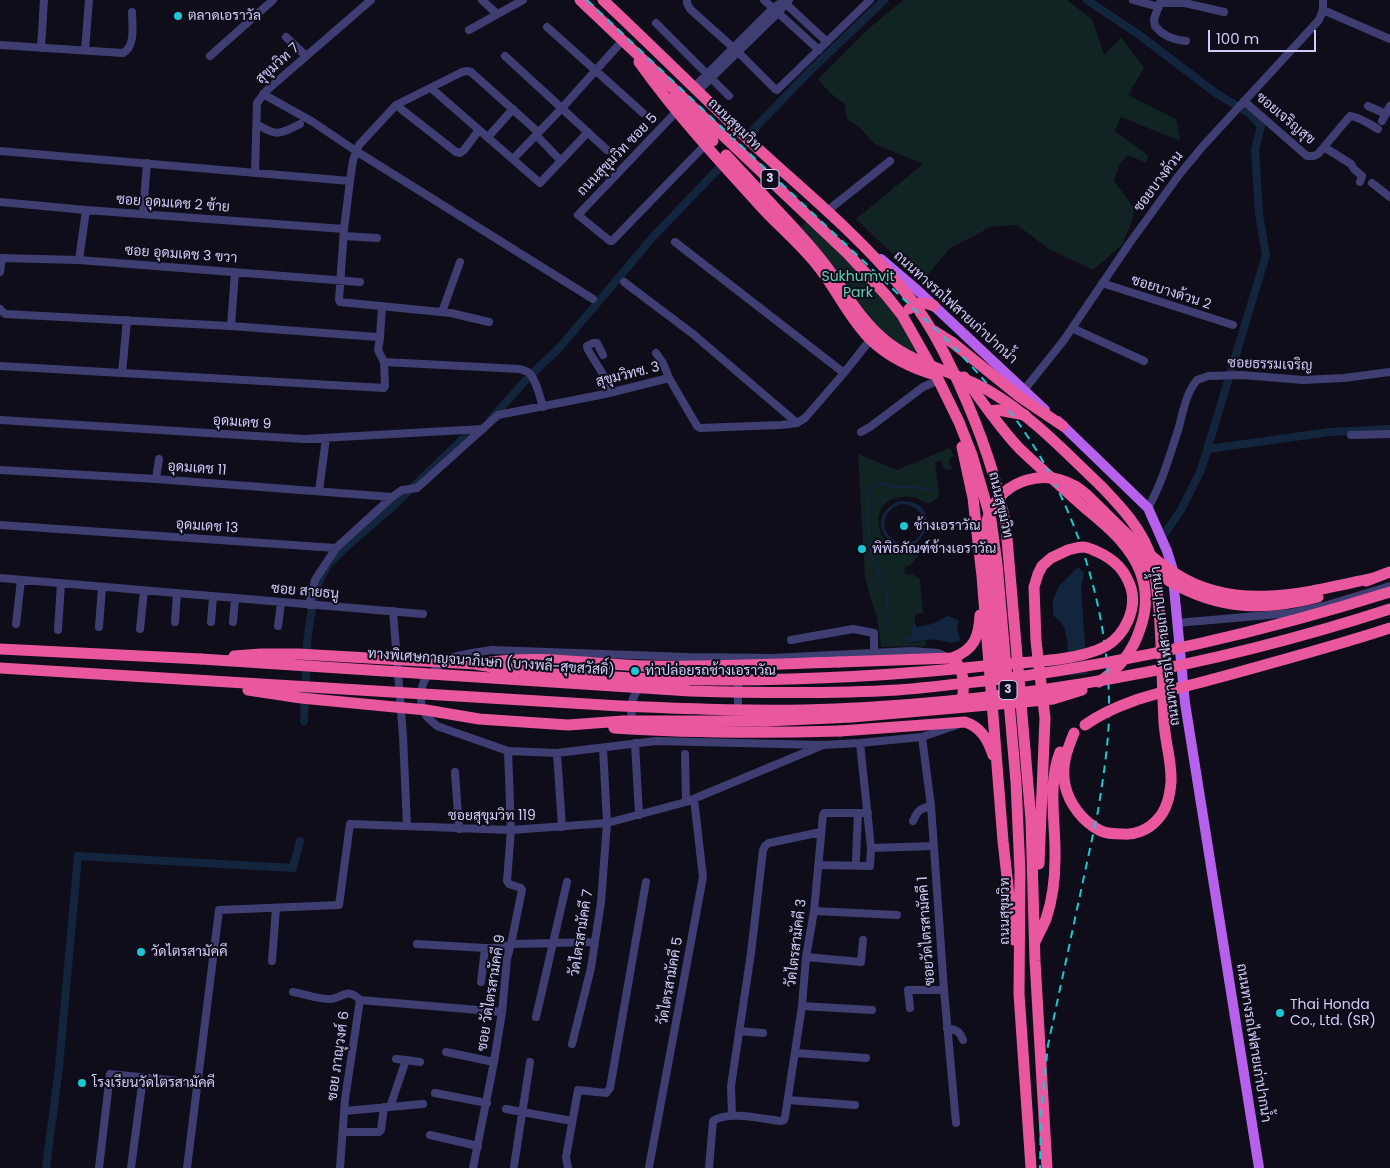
<!DOCTYPE html>
<meta charset="utf-8">
<style>
body{margin:0}
#map{position:relative;width:1390px;height:1168px;overflow:hidden;background:#0f0d1a;font-family:Poppins,sans-serif}
canvas{display:block}
.scale{position:absolute;left:1208px;top:30px;width:108px;height:22px;box-sizing:border-box;border:2px solid #d1ccf8;border-top:0;padding-left:6px;font-size:15px;line-height:18px;white-space:nowrap;color:#d1ccf8;-webkit-text-stroke:4px #0f0d1a;paint-order:stroke}
</style>
<div id="map">
<canvas width="1390" height="1168"></canvas>
<div class="scale">100 m</div>
</div>
<script>
const ctx = document.querySelector('canvas').getContext('2d');
ctx.lineJoin = 'round';
function fillPath(path, color) { ctx.fillStyle = color; ctx.fill(path, 'evenodd'); }
function trace(path, color, width, dash) { ctx.strokeStyle = color; ctx.lineWidth = width; ctx.lineCap = dash ? 'butt' : 'round'; ctx.setLineDash(dash || []); ctx.stroke(path); }
function write(font, color, halo, rows, align = 'center') {
  ctx.font = font + ' Poppins,Sarabun,sans-serif'; ctx.lineWidth = 4; ctx.setLineDash([]); ctx.textBaseline = 'middle'; ctx.strokeStyle = halo; ctx.fillStyle = color; for (const [text, x, y, turn = 0] of rows) {
    ctx.save(); ctx.translate(x, y); ctx.rotate((+turn || 0) * Math.PI / 180); ctx.textAlign = isNaN(turn) ? turn : align; if (halo) ctx.strokeText(text, 0, 0); ctx.fillText(text, 0, 0); ctx.restore();
  }
}
fillPath(new Path2D(`
 M903 0H1067L1092 19 1104 55 1121 37 1144 68 1128 95 1176 119 1180 141 1121 117 1115 131 1149 156 1146 163 1128 155 1120 164 1114 181 1134 208 1133 218 1123 244 1093 270 1049 249 1017 225 989 227 980 233 950 248 922 282 856 219 923 164 875 144 860 128 847 119 845 104C834 97 826 89 818 79L867 30Z
 M810 218 848 254 920 346 912 357 885 340 797 231Z
 M950 448 954 456 950 459 949 463 953 469 946 470 943 467 942 461 935 462 939 496C936 499 933 502 929 503 925 504 923 501 919 499 908 495 891 496 883 506 874 519 880 539 892 547 896 550 900 553 906 552 911 551 916 547 920 544 922 554 916 558 911 565L906 566 904 570 906 574 909 575 912 574 920 579 923 613 915 614V623L912 625V630L908 642 915 643 925 640 926 646 881 647 877 617 871 600 865 577 858 454 897 470Z`), '#112322');
fillPath(new Path2D(`
 M900 501C950 500 920 569 889 540 873 526 883 507 900 501ZM901 504C934 505 928 547 901 543 894 542 889 537 886 531 881 518 889 508 901 504Z
 M1078 567 1084 573 1081 587 1087 674 1070 676C1067 661 1070 637 1062 624 1060 621 1056 618 1053 615V599L1059 586Z
 M947 616 953 618 959 621 957 629 960 638 959 641C949 645 947 641 938 640 928 638 918 643 908 642L912 630V625L915 623 916 627C927 626 938 623 947 616Z`), '#13253d');
trace(new Path2D(`
 M893 628C878 613 891 605 887 592 884 579 875 569 872 556 867 536 870 515 867 494L871 488 880 483 886 484 895 487H914L931 490
 M904 638 909 639`), '#13253d', 2);
trace(new Path2D(`
 M1087 0 1138 34 1217 94 1249 113 1261 126 1255 150 1259 214 1266 255 1201 470 1181 510 1165 533
 M753 130 810 71 884 0
 M531 375 561 346 653 237 718 169
 M491 419 526 380
 M1208 449 1330 432 1390 429
 M314 599 318 584 327 566 344 549 391 508 467 435 479 430
 M304 721 307 642 312 608
 M46 1168 59 1067 78 856 293 868 300 841`), '#13253d', 8);
trace(new Path2D(`
 M482 0 497 14
 M687 0V3L690 9 738 52 775 89 777 90 870 0
 M764 0 819 50
 M1133 0 1159 7
 M1161 0 1154 19 1155 26C1163 36 1174 40 1186 41
 M783 1 827 42
 M1160 3H1185L1224 12
 M1323 10 1390 39
 M656 23 729 96
 M547 27 643 113
 M469 30 523 0
 M286 37 306 56
 M0 45 123 53C136 46 132 25 132 12
 M41 48 44 0
 M85 50 89 0
 M210 56 273 0
 M505 56 607 150
 M694 87 773 8 785 0
 M431 88 540 183 588 132
 M698 91 778 13 789 0
 M263 94 313 122 356 151 593 299
 M1244 101 1307 156H1314L1318 154 1350 116C1360 117 1369 124 1378 129
 M396 105 456 152 460 153 464 150 479 130
 M1368 106 1386 114
 M676 112 578 215 610 241H612L706 144
 M1382 121 1390 106
 M257 124C276 137 280 134 300 124
 M536 135 561 161
 M488 137 513 109
 M1324 147 1351 164 1354 169 1362 176 1360 182
 M0 151 350 181
 M513 159 562 108 623 40
 M255 173 257 103 266 91 371 0
 M1372 183 1390 197
 M0 202 86 210 344 229
 M827 211 890 161
 M143 214 147 163
 M344 236 377 238
 M675 242 844 373
 M0 258 79 260 360 282
 M79 260 86 210
 M0 272 2 258
 M624 282 693 334 797 423
 M1102 283 1233 325
 M0 309 5 314 231 326 378 337 380 338 378 350 384 362 520 369C521 369 527 372 528 372 536 378 540 398 543 407
 M442 312 460 262
 M489 322 451 313 340 302 339 300 344 229 350 181 353 160 359 145 396 105 462 72 467 71 471 72 538 132
 M231 326 235 272
 M1072 328 1144 361
 M380 338 382 306
 M656 353 663 363 669 378
 M603 355 597 343H593L587 346 588 350 614 392
 M0 366 384 388 385 386 384 362
 M122 373 127 320
 M1024 390 1064 340 1129 244 1179 175 1203 146 1319 20 1323 10V0
 M0 420 304 439 483 429
 M861 432 870 427 923 387 939 380
 M1351 435 1390 434
 M0 470 156 479 392 497
 M156 479 159 459
 M319 491 326 438
 M1148 508C1162 483 1170 455 1179 427 1183 412 1186 393 1197 380L1208 376 1242 375 1303 380 1344 378 1390 372
 M0 525 336 548 392 497 402 490 417 488 498 415 605 394 669 378 697 426 700 428 781 425 797 423 805 418 844 373 870 340
 M0 578 423 614
 M309 605 315 580 336 548
 M393 611 403 736 407 826
 M175 622 177 593
 M211 622 213 597
 M233 622 235 599
 M1177 623 1291 613 1324 606 1390 586
 M16 624 21 580
 M278 626 281 603
 M99 627 102 587
 M140 629 144 591
 M58 630 61 583
 M791 640 853 629 874 633V653
 M687 657 492 650 472 653 453 657 436 669 425 679 422 687 421 701 422 708 427 717 437 726 508 751 557 753 656 741 823 745 860 743 922 737 957 725
 M683 659 687 657 773 658 912 651 938 653 943 655
 M738 713V668L740 662
 M635 724C622 701 644 677 664 668
 M922 737 931 806 944 990 956 1123
 M635 743 639 815
 M557 753 562 827
 M685 754 686 802
 M455 772 459 829
 M913 821C918 810 919 809 931 806
 M871 848 934 846
 M856 859 858 813
 M818 865 870 866 871 848 860 743
 M814 911 897 915
 M417 944 485 948H500L511 944 595 942
 M806 957 861 962 863 940
 M272 961 276 908
 M481 982 485 948
 M293 992C305 994 318 999 330 999 342 999 347 986 360 1000
 M802 1006 872 1010
 M910 1008 908 990H944
 M536 1017 567 882
 M947 1028C956 1030 960 1031 963 1040
 M739 1031 763 1033
 M572 1044 591 968 601 902 607 823 603 748
 M446 1052 494 1062
 M796 1053 866 1058
 M396 1059 406 1060
 M435 1093 487 1103
 M788 1100 855 1105
 M390 1107 406 1060 420 1062
 M506 1109 572 1121
 M344 1111 423 1104
 M732 1115 731 1086 751 953 763 850 765 846 769 843 821 832
 M343 1132H379L381 1130 384 1107
 M430 1135 478 1146
 M514 1166 530 1062
 M649 1167 703 877 694 799
 M99 1168 110 1074 198 1083
 M131 1168 143 1077
 M187 1168 219 910 339 905 350 824 511 830 607 823 686 802 823 745
 M340 1168 345 1099 360 1000 502 1012
 M473 1168 494 1062 502 1012 507 959 511 944 522 890 521 888 509 884 507 881 511 830 508 751
 M568 1168 566 1157 578 1090 606 1093 610 1088 646 882
 M709 1168 713 1121C727 1110 763 1119 780 1121L784 1120 785 1117 802 1006 806 957 814 911 823 815 824 813H868`), '#3f3e73', 8);
trace(new Path2D(`
 M881 259 915 288 1045 410
 M1058 421 1148 508 1167 551 1172 567 1185 703 1259 1168`), '#b561eb', 10);
trace(new Path2D(`
 M580 0 848 254 886 295 902 315 936 375 959 422 972 455 991 520 997 564 1016 782 1020 872 1019 994 1031 1168
 M603 0C654 48 703 97 754 145 804 191 857 234 901 287 926 316 943 349 959 384 980 430 997 477 1006 527L1031 820 1035 961 1047 1168
 M639 62C676 114 720 162 764 210 781 228 801 245 817 265 836 288 848 317 870 339 887 356 913 369 936 375
 M674 97 713 141
 M726 155 779 212
 M909 309C918 302 924 301 934 306
 M934 331 953 343 1020 397 1063 426
 M964 377C982 401 999 427 1020 449 1041 469 1063 488 1085 508 1097 518 1111 529 1121 541 1144 567 1152 596 1140 629 1133 651 1119 669 1099 682
 M989 411 998 410 1025 415
 M962 447 973 498 982 576 1003 841 1014 940
 M0 649 201 659
 M952 658C966 669 964 688 962 703L959 706
 M839 662 952 658C974 650 979 637 980 615
 M840 731 965 722C981 727 988 740 993 755
 M1074 733C1067 750 1061 766 1065 785 1069 804 1083 822 1101 831 1107 834 1115 834 1123 834 1135 835 1148 830 1157 820 1166 811 1170 795 1171 782 1172 762 1165 742 1164 722 1162 684 1162 646 1159 609 1157 592 1156 576 1152 560 1143 530 1122 508 1101 486
 M1039 864 1045 718 1036 641 1034 587 1038 574 1042 566 1051 558 1068 550
 M1036 940C1039 933 1043 926 1046 919 1052 901 1055 878 1055 859 1056 824 1047 786 1060 752`), '#e9579f', 11);
trace(new Path2D(`
 M587 0 948 341C969 363 989 385 1008 409 1074 494 1111 609 1109 717 1108 748 1103 779 1098 811L1048 1045 1041 1111 1040 1168`), '#1cc6d5', 2, [8, 6]);
trace(new Path2D(`
 M779 212C796 230 812 247 827 267 845 292 861 321 886 341 917 366 957 372 991 392 1033 417 1066 453 1101 486
 M1121 540C1136 555 1152 570 1171 582 1219 610 1265 611 1318 597
 M1366 581 1390 572
 M234 656 261 654H298L475 664C527 674 579 675 632 678 753 683 874 678 994 665 1026 662 1079 661 1106 646 1125 635 1137 609 1131 588 1125 570 1115 560 1098 552 1093 550 1088 547 1083 547 1078 547 1072 549 1068 550
 M201 659 690 691C760 693 829 694 898 690 936 687 973 682 1011 678 1140 660 1266 631 1390 592
 M484 663C538 654 593 665 648 666 711 667 776 664 839 662
 M0 668 620 706C692 709 763 712 835 709 1023 701 1211 667 1390 609
 M997 673 984 539C985 530 986 521 990 512 1005 480 1043 468 1075 486 1079 488 1083 492 1087 495 1115 522 1143 553 1176 574 1236 613 1309 592 1373 578
 M248 690 301 698 426 710 479 719 568 725 623 721H766L852 717 1034 701 1053 699 1082 690
 M1085 725C1120 700 1165 692 1206 681 1268 664 1329 648 1390 628
 M614 728C689 733 764 733 840 731`), '#e9579f', 11);
for (const [x, y, r, color] of [
 [178,16,5,"#1cc6d5"],
 [904,526,5,"#1cc6d5"],
 [862,549,5,"#1cc6d5"],
 [635,671,5,"#1cc6d5"],
 [141,952,5,"#1cc6d5"],
 [1280,1013,5,"#1cc6d5"],
 [82,1083,5,"#1cc6d5"]
]) { const dot = new Path2D(); dot.arc(x, y, r, 0, 2 * Math.PI); ctx.fillStyle = color; ctx.fill(dot); trace(dot, '#0f0d1a', 2); }
for (const [x, y, w] of [
 [770,179,18],
 [1008,690,18]
]) { const box = new Path2D(); box.roundRect(x - w / 2, y - 9.5, w, 19, 4); ctx.fillStyle = '#0f0d1a'; ctx.fill(box); trace(box, '#d1ccf8', 1); }
write('bold 12px', '#d1ccf8', null, [
 ["3",770,179],
 ["3",1008,690]
]);
write('14px', '#d1ccf8', '#0f0d1a', [
 ["ตลาดเอราวัล",188,16],
 ["ช้างเอราวัณ",914,526],
 ["พิพิธภัณฑ์ช้างเอราวัณ",872,549],
 ["ท่าปล่อยรถช้างเอราวัณ",645,671],
 ["วัดไตรสามัคคี",151,952],
 ["Thai Honda",1290,1005],
 ["Co., Ltd. (SR)",1290,1021],
 ["โรงเรียนวัดไตรสามัคคี",92,1083]
], 'left');
write('14px', '#d1ccf8', '#0f0d1a', [
 ["สุขุมวิท 7",278,64,-42],
 ["ซอยเจริญสุข",1285,119,40],
 ["ถนนสุขุมวิท",734,125,44],
 ["ถนนสุขุมวิท ซอย 5",618,155,-46],
 ["ซอยบางด้วน",1159,182,-53],
 ["ซอย อุดมเดช 2 ซ้าย",173,204,4],
 ["ซอย อุดมเดช 3 ขวา",181,255,4],
 ["ซอยบางด้วน 2",1171,293,18],
 ["ถนนทางรถไฟสายเก่าปากน้ำ",955,308,42],
 ["ซอยธรรมเจริญ",1270,365,2],
 ["สุขุมวิทซ. 3",628,375,-14],
 ["อุดมเดช 9",242,423,4],
 ["อุดมเดช 11",197,469,4],
 ["ถนนสุขุมวิท",1000,505,77],
 ["อุดมเดช 13",207,527,4],
 ["ซอย สายธนู",305,592,5],
 ["ถนนทางรถไฟสายเก่าปากน้ำ",1166,646,-97],
 ["ทางพิเศษกาญจนาภิเษก (บางพลี-สุขสวัสดิ์)",491,663,4],
 ["ซอยสุขุมวิท 119",492,816],
 ["ถนนสุขุมวิท",1005,911,-90],
 ["ซอยวัดไตรสามัคคี 1",927,931,-94],
 ["วัดไตรสามัคคี 7",582,933,-81],
 ["วัดไตรสามัคคี 3",797,943,-83],
 ["วัดไตรสามัคคี 5",671,981,-80],
 ["ซอย วัดไตรสามัคคี 9",492,993,-81],
 ["ถนนทางรถไฟสายเก่าปากน้ำ",1253,1043,81],
 ["ซอย ภาณุวงศ์ 6",339,1056,-82]
]);
write('14px', '#63ceb1', '#0f0d1a', [
 ["Sukhumvit",858,277],
 ["Park",858,293]
]);
</script>
